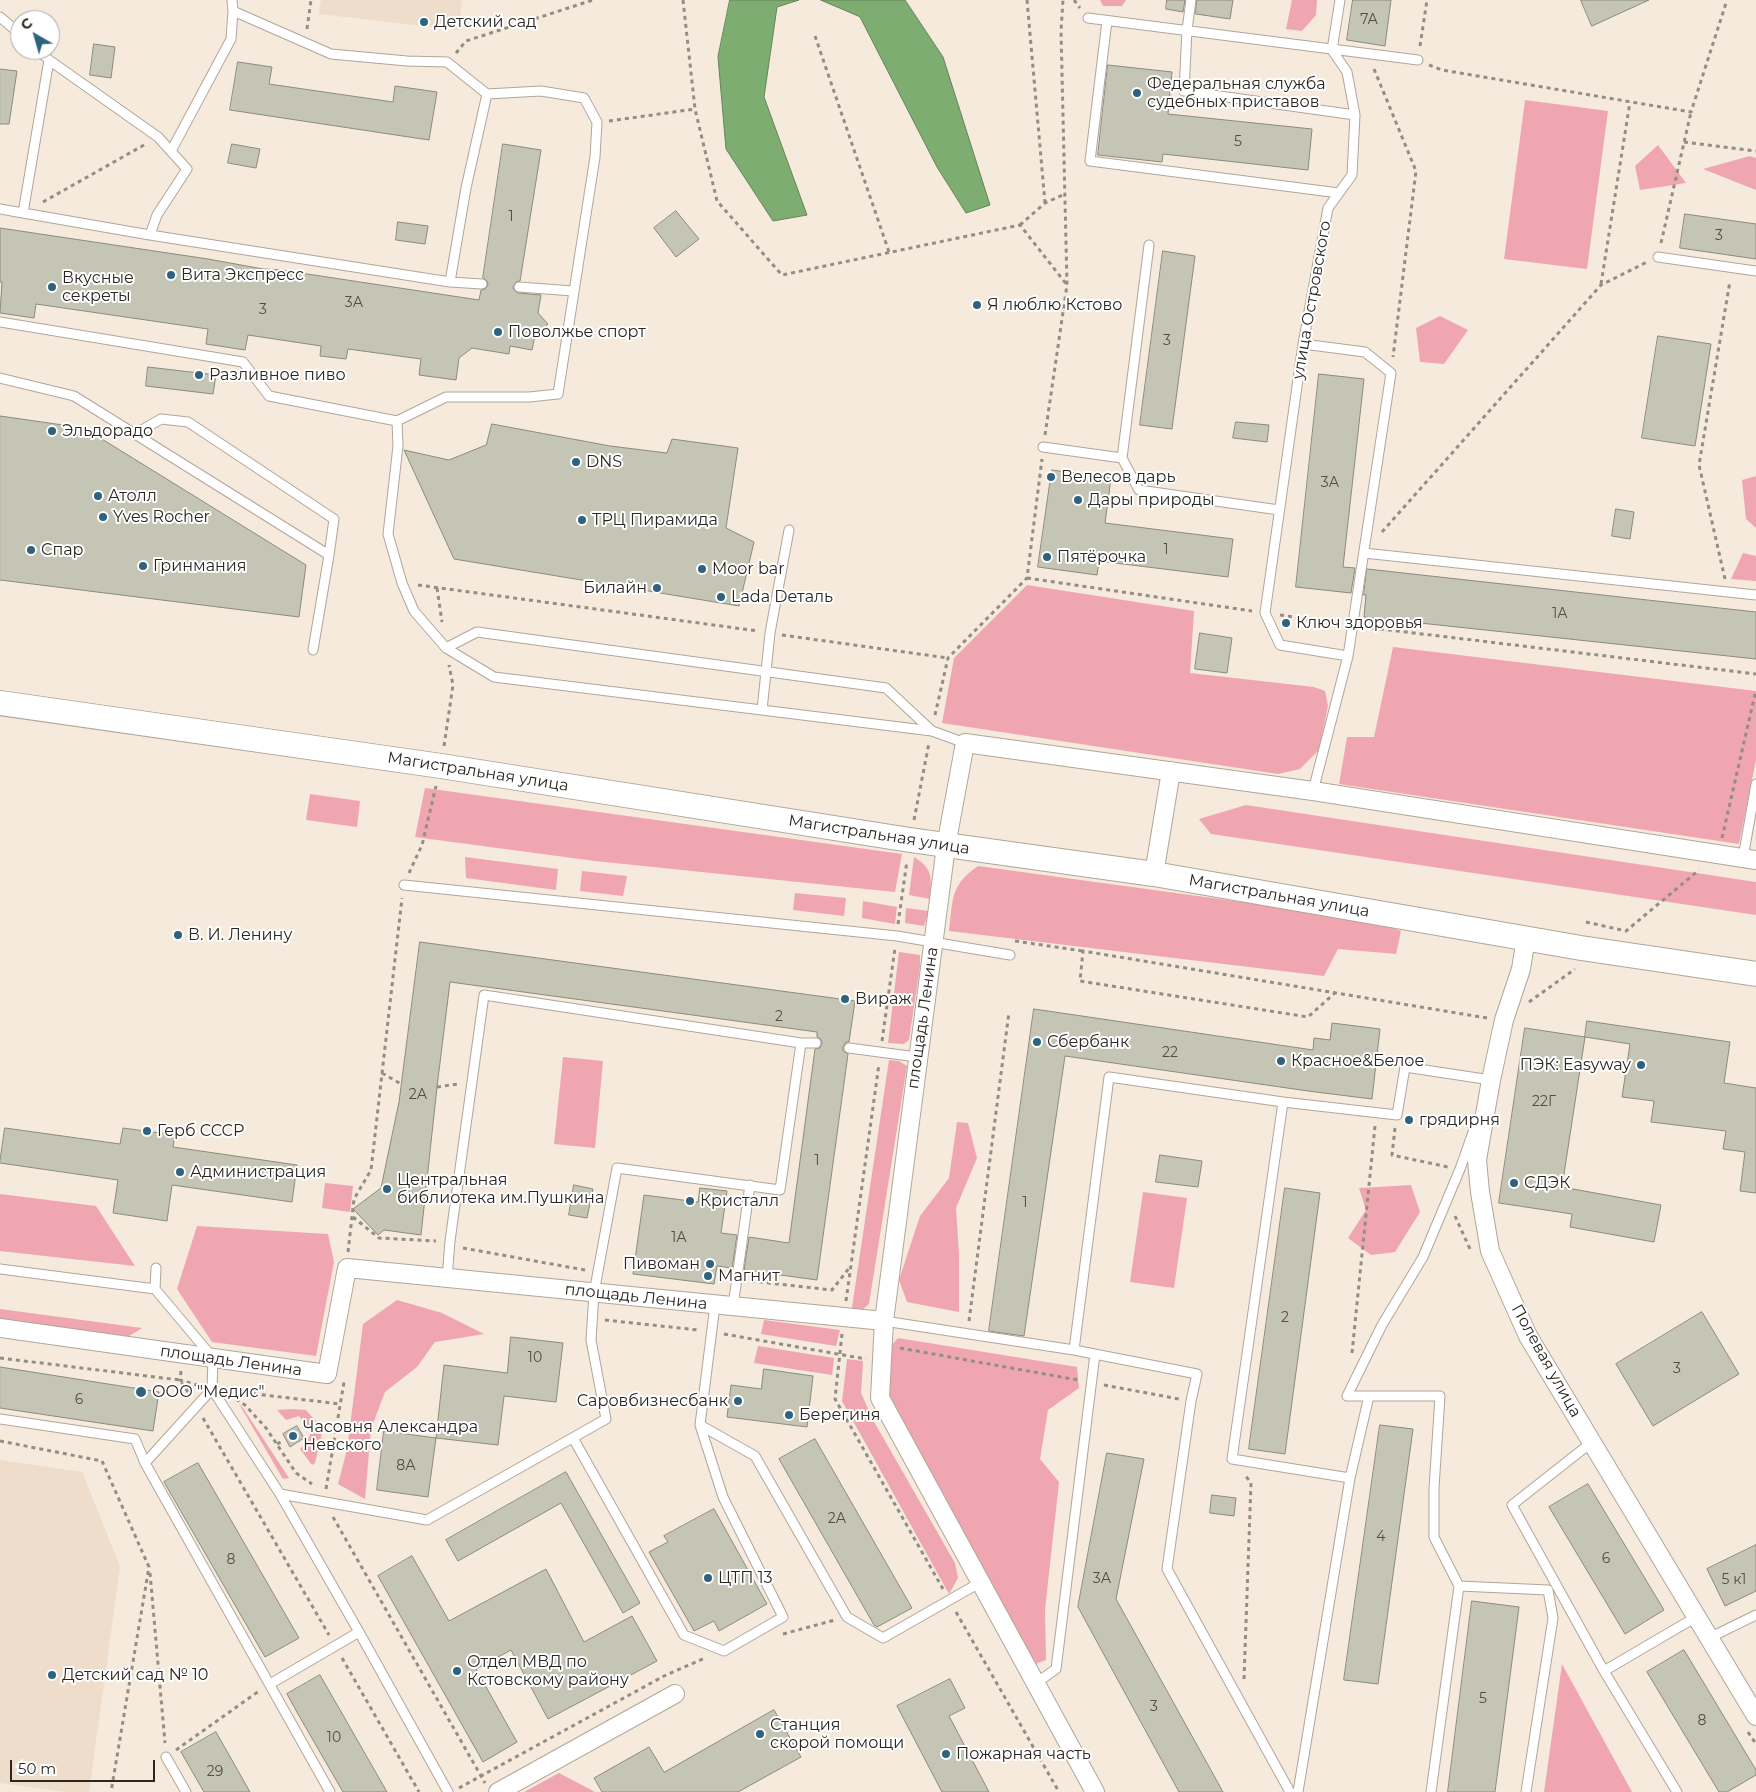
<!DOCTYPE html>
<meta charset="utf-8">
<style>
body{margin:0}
#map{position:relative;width:1756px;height:1792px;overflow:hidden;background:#f5eadc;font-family:Montserrat,sans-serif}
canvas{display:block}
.north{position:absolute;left:10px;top:10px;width:50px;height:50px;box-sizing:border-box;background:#fff;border:1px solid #aaa8a6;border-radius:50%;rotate:322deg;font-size:14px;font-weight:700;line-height:20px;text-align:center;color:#2a2621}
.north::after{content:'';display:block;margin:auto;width:18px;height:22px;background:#2e627f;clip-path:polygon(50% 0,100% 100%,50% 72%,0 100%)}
.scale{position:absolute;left:10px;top:1760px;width:145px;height:22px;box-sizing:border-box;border:2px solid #2a2621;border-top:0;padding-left:6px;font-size:15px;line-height:18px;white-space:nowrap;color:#2a2621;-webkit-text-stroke:4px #fff;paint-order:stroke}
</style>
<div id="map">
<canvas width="1756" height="1792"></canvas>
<div class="north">С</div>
<div class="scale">50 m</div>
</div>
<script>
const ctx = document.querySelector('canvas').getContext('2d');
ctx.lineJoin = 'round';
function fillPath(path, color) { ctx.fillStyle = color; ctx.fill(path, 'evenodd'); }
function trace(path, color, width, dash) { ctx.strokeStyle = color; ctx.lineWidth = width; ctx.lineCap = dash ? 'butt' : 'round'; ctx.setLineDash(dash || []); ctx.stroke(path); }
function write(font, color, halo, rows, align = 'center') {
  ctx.font = font + ' Montserrat,sans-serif'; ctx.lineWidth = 4; ctx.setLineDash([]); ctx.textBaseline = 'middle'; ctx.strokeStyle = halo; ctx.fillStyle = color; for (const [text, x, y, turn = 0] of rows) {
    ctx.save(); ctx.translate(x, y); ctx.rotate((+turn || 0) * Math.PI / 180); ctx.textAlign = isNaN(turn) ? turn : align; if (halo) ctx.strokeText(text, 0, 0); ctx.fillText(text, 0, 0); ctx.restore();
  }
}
fillPath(new Path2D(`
 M321 0H462L459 30 319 14Z
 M0 1460 82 1472 120 1567 89 1792H65L0 1783Z`), '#edddca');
fillPath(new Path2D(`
 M1100 0H1126L1122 6H1103Z
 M1292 0H1317L1316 15 1302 31 1286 29Z
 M1525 100 1608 111 1587 269 1504 259Z
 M1658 145 1686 183 1640 190 1635 166Z
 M1750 156 1756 158V190L1703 169Z
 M1440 316 1468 330 1444 364 1420 362 1416 328Z
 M1756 476V528L1746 519 1742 480Z
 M1743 553 1756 556V581L1731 579Z
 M1027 585 1194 611 1190 673 1314 687 1325 691 1328 706 1319 750 1300 769 1278 774 942 723 954 658Z
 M1393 647 1756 691V760L1739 844 1339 784 1347 737H1374Z
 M425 788 902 854 895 892 595 861 415 837Z
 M310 794 360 801 357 827 306 820Z
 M1246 805 1756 882V915L1211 834 1199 819Z
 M465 857 558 869 556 890 466 878Z
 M914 857C934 869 931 878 930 899L909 895Z
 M978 866 1366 919 1401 931 1396 954 1338 949 1324 976 949 931C953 900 950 885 978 866Z
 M582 871 627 876 623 896 580 891Z
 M795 893 846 898 844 916 793 910Z
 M863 901 897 907 895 924 862 918Z
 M906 908 929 911 924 926 905 923Z
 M899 952 920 955V966L909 1040 904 1044 888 1043Z
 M563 1057 603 1061 595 1148 554 1144Z
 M889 1060 899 1061 907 1066 869 1304 861 1311 851 1314Z
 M957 1122 968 1123 977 1158 956 1208 959 1255V1312L907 1302 899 1280 920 1216 949 1178Z
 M325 1183 353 1186 350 1212 322 1208Z
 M1411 1185 1420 1212 1395 1252 1371 1255 1348 1238 1366 1210 1359 1188Z
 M1143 1192 1187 1198 1174 1288 1130 1282Z
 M0 1194 96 1206 135 1266 0 1251Z
 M197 1226 328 1234 334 1262 316 1356 212 1342 177 1289Z
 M397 1300 442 1313 484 1334 435 1342 417 1367 385 1392 371 1429 365 1499 338 1484 347 1450 363 1324Z
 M0 1309 142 1328 126 1338 0 1323Z
 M764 1320 840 1330 836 1346 761 1334Z
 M898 1338 1077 1367 1079 1388 1048 1410 1040 1459 1059 1482 1045 1610 1046 1660 1033 1665 887 1394 889 1348Z
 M758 1346 834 1358 832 1375 754 1363Z
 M847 1359 863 1361 861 1393 873 1420 955 1563 958 1578 949 1594 842 1401Z
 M239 1404 243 1408 289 1478 283 1479Z
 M293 1409 306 1410 323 1429 315 1463 312 1465 300 1449 307 1442 311 1432 299 1416 286 1420 277 1410Z
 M1562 1664 1632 1792H1544Z
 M559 1773 595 1792H524Z`), '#f0a6b0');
const water = new Path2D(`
 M730 0H799L777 7 764 97 807 215 773 221 726 149 718 57Z
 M821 0H905L943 57 990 205 966 213 937 167 860 17Z`);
fillPath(water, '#7ead71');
trace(water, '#658459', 1);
const building = new Path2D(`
 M1167 0H1185L1183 12 1166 9Z
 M1197 0H1233L1230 19 1196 14Z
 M1353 0H1391L1385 46 1347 40Z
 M1581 0H1649L1592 26Z
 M94 44 115 47 111 78 90 75Z
 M238 62 272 67 269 84 393 102 395 86 437 92 429 140 230 110Z
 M1108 65 1172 72 1168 114 1312 129 1308 170 1163 154 1162 162 1098 155Z
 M0 69 17 71 9 124H0Z
 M232 144 260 149 256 168 228 163Z
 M503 144 541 150 520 281 516 282 513 287 514 290 518 293 541 295 538 313 548 324 535 335 532 350 510 346 509 354 472 348 459 358 456 380 419 375 421 359 348 349 346 359 320 356 321 346 248 335 245 350 206 344 208 329 36 304 34 318 0 313 2 282H0V228L208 259 263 269 281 270 479 300 481 290 485 289 488 285 487 281 483 278Z
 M676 211 699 239 676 257 654 228Z
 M1685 214 1756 224V259L1680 248Z
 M398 222 428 226 425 244 396 240Z
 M1163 251 1195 256 1172 429 1140 425Z
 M1658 336 1711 344 1695 446 1642 438Z
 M148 367 216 375 213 394 146 386Z
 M1319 374 1364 379 1343 567 1355 568 1351 593 1296 587Z
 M0 416 84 428 306 565 299 617 0 580Z
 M1236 422 1269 425 1267 442 1233 438Z
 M492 424 610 446 667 453 672 439 738 448 726 528 754 542 739 606 454 559 404 450 449 460 486 445Z
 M1052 470 1111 478 1105 523 1233 539 1228 577 1099 561 1097 575 1038 567Z
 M1616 509 1634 512 1630 539 1612 536Z
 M1367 569 1756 612V659L1364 617 1366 595H1364Z
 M1200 633 1232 638 1227 673 1195 669Z
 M420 942 855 1001 849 1042H846L843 1047V1051L848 1054 817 1280 744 1270 749 1237 789 1243 815 1049 820 1048 822 1043 821 1039 817 1037V1032L450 982 437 1087 421 1235 384 1230 378 1235 353 1209 381 1188 399 1102Z
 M1034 1009 1313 1050 1314 1038 1330 1040 1332 1023 1380 1029 1372 1099 1308 1091 1065 1056 1024 1336 989 1331Z
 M1587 1021 1730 1042 1724 1083 1756 1088V1193L1740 1191 1745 1152 1723 1149 1726 1131 1651 1122 1654 1101 1622 1097 1630 1044 1585 1037Z
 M1525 1028 1585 1037 1562 1187 1661 1205 1654 1242 1570 1227 1572 1214 1499 1203Z
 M5 1128 120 1144 123 1128 175 1135 173 1147 297 1165 292 1202 172 1185 167 1221 113 1213 118 1180 0 1163Z
 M1160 1155 1202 1161 1198 1187 1156 1182Z
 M574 1185 593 1189 587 1218 569 1215Z
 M700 1188 727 1191 721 1233 737 1235 732 1268 717 1266 714 1284 633 1274 644 1195 698 1202Z
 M1285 1188 1320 1193 1285 1454 1249 1449Z
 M1702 1312 1739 1374 1653 1426 1616 1364Z
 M511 1337 563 1343 556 1402 504 1396 498 1445 436 1438 444 1365 507 1373Z
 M0 1367 159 1392 153 1431 0 1408Z
 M764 1369 813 1376 807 1427 727 1417 731 1385 761 1389Z
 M1380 1425 1413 1429 1378 1684 1344 1680Z
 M297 1426 304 1438 290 1447 283 1434Z
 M384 1431 436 1438 428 1497 377 1490Z
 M815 1439 912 1608 877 1627 874 1625 779 1459Z
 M1107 1453 1144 1459 1116 1599 1223 1792H1179L1078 1607Z
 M198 1463 299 1638 265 1657 164 1482Z
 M566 1472 640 1603 623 1613 561 1503 458 1561 446 1540Z
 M1588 1484 1664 1610 1625 1634 1549 1507Z
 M1212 1495 1236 1498 1234 1516 1210 1513Z
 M714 1509 767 1604 719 1631 714 1621 694 1631 649 1552 668 1542 664 1536Z
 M1756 1545V1591L1725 1606 1707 1569Z
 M412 1556 449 1621 546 1569 584 1642 632 1616 657 1661 548 1719 511 1650 476 1669 517 1742 483 1762 378 1576Z
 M1472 1601 1519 1607 1495 1792H1448Z
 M1684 1650 1756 1770V1775L1727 1792H1719L1647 1672Z
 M320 1675 387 1792H343L298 1714 287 1694Z
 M950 1679 965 1708 949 1716 989 1792H942L897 1706Z
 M774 1710 801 1757 738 1792H602L594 1778 649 1747 664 1772Z
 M216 1732 250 1792H204L181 1752Z`);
fillPath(building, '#c5c5b5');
trace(building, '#8b8b7c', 1);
const service = new Path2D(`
 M232 0 233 11 331 54 407 61 447 62 487 94 541 91 584 98 597 122 595 157 558 394 529 397H446L397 421 398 446 388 534 402 583 414 611 446 648 477 632 886 688 932 731 965 743
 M1191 0 1187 30 1184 91 1355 115
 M1340 0 1332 50 1347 72 1355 115 1352 175 1328 208 1303 344 1265 613 1280 645 1348 656
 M0 17 20 34
 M1088 18 1418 60
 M1107 21 1090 161 1339 193
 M38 50 49 60 23 213 150 235 450 282 466 188 487 94
 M49 60 158 137 187 169 157 215 150 235
 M171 151 231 39 233 11
 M0 209 23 213
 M1149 245 1122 458 1139 490 1279 510
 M1658 257 1756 271
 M450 282 482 284
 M519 287 573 291
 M0 322 243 362 269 396 397 421
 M1303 344 1365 352 1391 373 1348 656 1313 791
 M0 378 74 396 329 555 313 650
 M135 434 161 419 188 422 334 519 329 555
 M1043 447 1122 458
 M1364 553 1756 595
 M446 648 494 677 932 731
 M762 710 770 633 789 530
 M1743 858 1756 784
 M404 885 897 936 1010 955
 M801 1043H816
 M849 1048 917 1057
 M1283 1102 1397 1115 1405 1067 1491 1080 1490 1083
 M1477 1121 1460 1169 1423 1257 1382 1325 1347 1396H1440L1434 1488V1537L1459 1586 1548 1590 1553 1618 1526 1792
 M0 1269 155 1289 213 1358 212 1389 280 1494 359 1632 448 1792
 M155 1289 156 1268
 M715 1305 700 1425 755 1456 847 1617 883 1638 981 1582
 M733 1306 750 1185
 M884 1321 1074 1350 1109 1077 1283 1102 1232 1459 1350 1478
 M1074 1350 1197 1374 1191 1401 1167 1569 1290 1792
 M212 1389 145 1463 330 1792
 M0 1419 135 1439 145 1463
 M573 1438 684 1635 724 1651 783 1617 723 1497 700 1425
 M1592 1442 1512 1505 1604 1671 1677 1792
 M280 1494 427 1520 606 1419 591 1340 594 1293 617 1168 780 1190 801 1043 484 995 450 1241 447 1278
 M1709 1638 1756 1615
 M1604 1671 1696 1617
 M1036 1683 1056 1669 1095 1354
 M270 1684 359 1632
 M166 1757 186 1792
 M1298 1792 1350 1478 1369 1396
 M1431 1792 1459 1586`);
const minor = new Path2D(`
 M1154 874 1171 771
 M1526 938 1521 969 1504 1020 1491 1080 1477 1160 1480 1192 1490 1251 1528 1336 1756 1716
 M884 1321 880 1398 1095 1792
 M0 1328 327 1374 347 1268 884 1321 946 846 965 743 1313 791 1756 860
 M498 1792 675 1694`);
const secondary = new Path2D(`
 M0 703 441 766 910 840 1154 874 1581 948 1756 974`);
trace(service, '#b0a699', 11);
trace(minor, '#b0a699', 20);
trace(secondary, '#b0a699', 26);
trace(new Path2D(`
 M683 0 695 109 717 201 782 275 1020 225 1067 285
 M1027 0 1045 203
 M1074 0 1080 8
 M307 29 311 0
 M815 36 889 252
 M1420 46 1427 0
 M456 53 466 41 593 0
 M1429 65 1442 70 1691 112 1727 0
 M1374 69 1416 171 1393 357
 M609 121 695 109
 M1684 142 1756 151
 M43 202 144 145
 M1020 225 1045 203 1065 194
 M1661 243 1691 112
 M1601 284 1630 102
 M1045 435 1067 285 1061 31 1063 0
 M1382 532 1601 285 1647 262
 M1027 578 1252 611
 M1725 579 1699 465 1730 281
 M418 585 758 631
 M437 588 442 622
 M1280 615 1341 624
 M1364 627 1756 674
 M782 635 948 658
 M935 715 948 658 1027 578 1042 459
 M444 746 453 685 449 665
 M914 820 929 743
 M1722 838 1756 690
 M409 873 422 845 436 786
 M1586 922 1626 931 1699 870
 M898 924 907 861
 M1015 941 1083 951
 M1336 992 1308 1017 1080 981 1083 951 1487 1018
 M1529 1002 1575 969
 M882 1041 895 948
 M382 1073 401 1084
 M437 1087 458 1084
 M1395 1128 1392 1155 1448 1167
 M1455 1216 1470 1249
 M353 1217 379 1238 436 1241
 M463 1248 585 1270
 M348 1252 354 1199 371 1170 402 898
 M751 1281 832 1290 850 1267
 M846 1301 879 1064
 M605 1320 698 1330
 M969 1321 1009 1012
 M724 1334 866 1359
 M842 1334 835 1399 943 1589
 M900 1348 1078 1380
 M1352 1353 1375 1126
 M0 1358 180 1380 190 1395
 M181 1371 180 1380 197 1385
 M1104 1385 1179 1399
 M230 1391 340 1404
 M236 1399 245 1405 266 1428 296 1473 312 1484
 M203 1418 329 1635
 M0 1441 102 1461 149 1567 111 1792
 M277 1444 283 1441
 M326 1489 344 1382
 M333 1517 485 1783
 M150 1573 165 1743
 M956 1612 1059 1792
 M783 1634 835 1620
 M342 1658 419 1792
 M1244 1679 1251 1483 1245 1475
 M1748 1732 1756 1744
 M176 1750 259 1691
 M459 1788 664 1676 705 1658`), '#948d83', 3, [4, 4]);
trace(service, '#fff', 9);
trace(minor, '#fff', 18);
trace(secondary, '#fff', 24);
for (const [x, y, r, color] of [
 [424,22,5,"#2e627f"],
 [1137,93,5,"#2e627f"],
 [171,275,5,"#2e627f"],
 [52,287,5,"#2e627f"],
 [977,305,5,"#2e627f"],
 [498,332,5,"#2e627f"],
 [199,375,5,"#2e627f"],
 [52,431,5,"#2e627f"],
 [576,462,5,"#2e627f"],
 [1051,477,5,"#2e627f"],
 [98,496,5,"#2e627f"],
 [1078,500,5,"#2e627f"],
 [103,517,5,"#2e627f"],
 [582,520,5,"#2e627f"],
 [31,550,5,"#2e627f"],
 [1047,557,5,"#2e627f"],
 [143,566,5,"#2e627f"],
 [702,569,5,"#2e627f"],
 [657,588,5,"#2e627f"],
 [721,597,5,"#2e627f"],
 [1286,623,5,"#2e627f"],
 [178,935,5,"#2e627f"],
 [845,999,5,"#2e627f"],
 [1037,1042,5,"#2e627f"],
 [1281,1061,5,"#2e627f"],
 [1641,1065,5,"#2e627f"],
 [1409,1120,5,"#2e627f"],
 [147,1131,5,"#2e627f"],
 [180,1172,5,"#2e627f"],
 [1514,1183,5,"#2e627f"],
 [387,1189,5,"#2e627f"],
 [690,1201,5,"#2e627f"],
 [710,1264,5,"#2e627f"],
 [708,1276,5,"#2e627f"],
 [141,1392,6,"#2e627f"],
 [738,1401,5,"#2e627f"],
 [789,1415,5,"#2e627f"],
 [293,1436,5,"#2e627f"],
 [708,1578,5,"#2e627f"],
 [457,1671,5,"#2e627f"],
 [52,1675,5,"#2e627f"],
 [760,1734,5,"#2e627f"],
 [946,1754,5,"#2e627f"]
]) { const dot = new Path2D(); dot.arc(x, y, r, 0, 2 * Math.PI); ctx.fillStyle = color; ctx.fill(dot); trace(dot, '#fff', 2); }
write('14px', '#514e46', null, [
 ["7А",1369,20],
 ["5",1238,142],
 ["1",511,217],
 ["3",1719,236],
 ["3А",354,303],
 ["3",263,310],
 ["3",1167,341],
 ["3А",1330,483],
 ["1",1166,550],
 ["1А",1560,614],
 ["2",779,1017],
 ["22",1170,1053],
 ["2А",418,1095],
 ["22Г",1544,1102],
 ["1",817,1161],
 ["1",1025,1203],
 ["1А",679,1238],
 ["2",1285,1318],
 ["10",535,1358],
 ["3",1677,1369],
 ["6",79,1400],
 ["8А",406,1466],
 ["2А",837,1519],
 ["4",1381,1537],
 ["6",1606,1559],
 ["8",231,1560],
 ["3А",1102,1579],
 ["5 к1",1734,1580],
 ["5",1483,1699],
 ["3",1154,1707],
 ["8",1702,1721],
 ["10",334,1738],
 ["29",215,1772]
]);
write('16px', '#2a2621', '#fff', [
 ["Детский сад",434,22],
 ["Федеральная служба",1147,84],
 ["судебных приставов",1147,102],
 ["Вита Экспресс",181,275],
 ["Вкусные",62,278],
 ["секреты",62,296],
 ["Я люблю Кстово",987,305],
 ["Поволжье спорт",508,332],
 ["Разливное пиво",209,375],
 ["Эльдорадо",62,431],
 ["DNS",586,462],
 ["Велесов дарь",1061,477],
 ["Атолл",108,496],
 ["Дары природы",1088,500],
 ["Yves Rocher",113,517],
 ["ТРЦ Пирамида",592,520],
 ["Спар",41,550],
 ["Пятёрочка",1057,557],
 ["Гринмания",153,566],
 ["Moor bar",712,569],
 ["Билайн",647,588,"right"],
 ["Lada Dеталь",731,597],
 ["Ключ здоровья",1296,623],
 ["В. И. Ленину",188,935],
 ["Вираж",855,999],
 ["Сбербанк",1047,1042],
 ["Красное&Белое",1291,1061],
 ["ПЭК: Easyway",1631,1065,"right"],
 ["грядирня",1419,1120],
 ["Герб СССР",157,1131],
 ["Администрация",190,1172],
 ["Центральная",397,1180],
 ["библиотека им.Пушкина",397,1198],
 ["СДЭК",1524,1183],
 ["Кристалл",700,1201],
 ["Пивоман",700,1264,"right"],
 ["Магнит",718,1276],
 ["ООО \"Медис\"",152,1392],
 ["Саровбизнесбанк",728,1401,"right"],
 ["Берегиня",799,1415],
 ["Часовня Александра",303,1427],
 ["Невского",303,1445],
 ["ЦТП 13",718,1578],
 ["Отдел МВД по",467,1662],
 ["Кстовскому району",467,1680],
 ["Детский сад № 10",62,1675],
 ["Станция",770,1725],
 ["скорой помощи",770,1743],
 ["Пожарная часть",956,1754]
], 'left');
write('16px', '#2a2621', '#fff', [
 ["улица Островского",1312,300,-80],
 ["Магистральная улица",478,772,9],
 ["Магистральная улица",879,835,9],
 ["Магистральная улица",1279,896,10],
 ["площадь Ленина",923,1018,-82],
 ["площадь Ленина",636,1297,6],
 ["площадь Ленина",231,1361,8],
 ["Полевая улица",1546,1361,61]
]);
</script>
